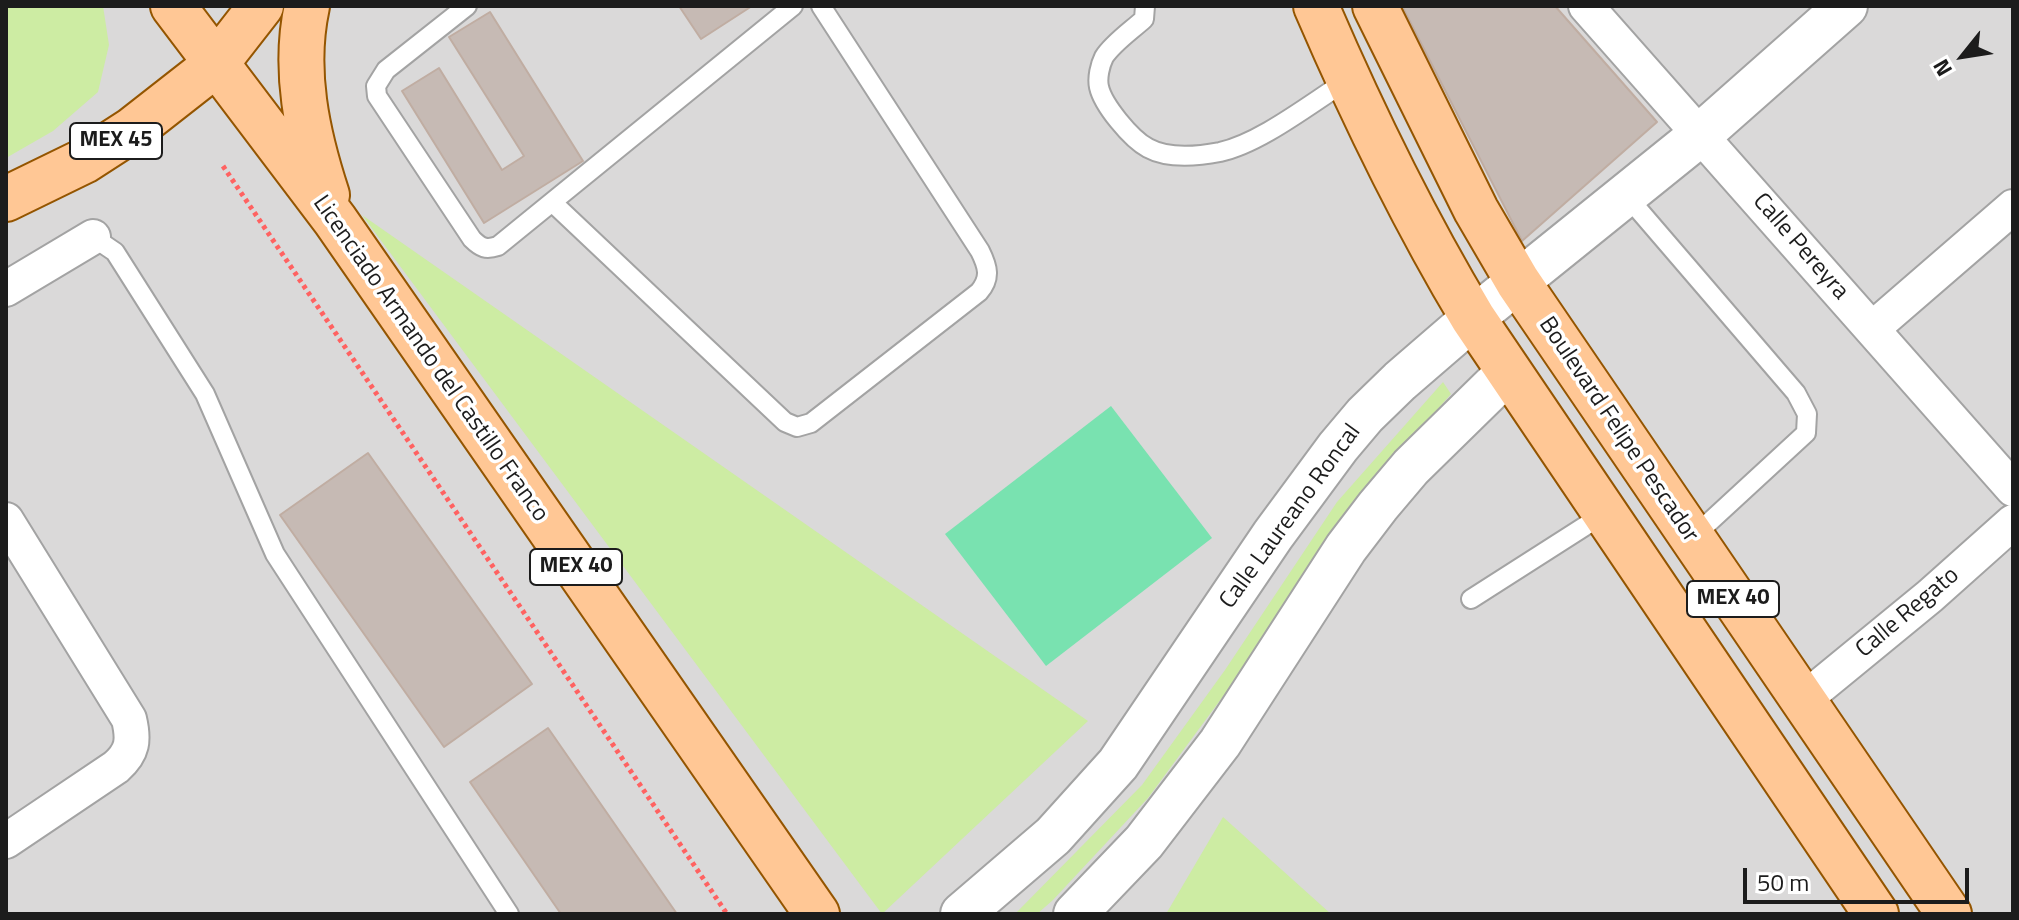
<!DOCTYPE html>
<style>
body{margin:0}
#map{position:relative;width:2019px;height:920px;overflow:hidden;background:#eee8e1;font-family:"Titillium Web",sans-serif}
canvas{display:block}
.frame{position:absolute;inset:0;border:8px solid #1c1c1c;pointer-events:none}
.north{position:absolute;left:1923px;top:16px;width:80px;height:80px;-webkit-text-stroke:6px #fff;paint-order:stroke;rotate:240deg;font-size:22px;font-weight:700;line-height:32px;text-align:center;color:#1c1c1c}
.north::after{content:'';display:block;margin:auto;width:28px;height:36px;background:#1c1c1c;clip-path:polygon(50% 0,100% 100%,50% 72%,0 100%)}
.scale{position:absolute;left:1743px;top:868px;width:226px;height:36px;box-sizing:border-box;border:4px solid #1c1c1c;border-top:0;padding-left:10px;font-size:24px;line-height:28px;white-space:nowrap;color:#1c1c1c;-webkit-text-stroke:6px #fff;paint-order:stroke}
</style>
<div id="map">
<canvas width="2019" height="920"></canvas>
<div class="frame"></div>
<div class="north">N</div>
<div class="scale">50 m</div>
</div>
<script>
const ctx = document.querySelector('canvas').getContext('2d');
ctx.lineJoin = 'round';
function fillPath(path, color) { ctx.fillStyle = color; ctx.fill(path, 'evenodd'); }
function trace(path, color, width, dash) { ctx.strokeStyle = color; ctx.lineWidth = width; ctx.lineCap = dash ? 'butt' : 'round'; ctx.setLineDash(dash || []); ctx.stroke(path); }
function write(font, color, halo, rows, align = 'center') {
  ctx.font = font + ' "Titillium Web",sans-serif'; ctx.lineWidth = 7; ctx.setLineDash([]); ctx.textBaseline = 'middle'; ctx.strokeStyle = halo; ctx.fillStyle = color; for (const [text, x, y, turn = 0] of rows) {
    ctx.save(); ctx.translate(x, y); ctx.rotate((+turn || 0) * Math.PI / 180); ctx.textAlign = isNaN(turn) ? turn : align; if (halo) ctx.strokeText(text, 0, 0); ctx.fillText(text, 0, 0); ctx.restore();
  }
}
fillPath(new Path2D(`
 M6 6H2013V914H6Z`), '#dad9d9');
fillPath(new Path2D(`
 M6 6H103L109 45 98 92 53 131 6 158Z
 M362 215 1088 721 882 914Z
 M1443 382 1451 394 1352 507 1238 676 1148 798 1053 900 1037 914H1015L1142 785 1225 670 1337 502Z
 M1223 817 1331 914H1166Z`), '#cdeca3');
fillPath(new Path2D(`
 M1111 406 1212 538 1046 666 945 534Z`), '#79e2b0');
const building = new Path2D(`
 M679 6H752L701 39Z
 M1402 6H1555L1657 122 1522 241Z
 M490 12 583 161 484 223 402 91 439 68 502 170 524 156 449 37Z
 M368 453 532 684 444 747 280 515Z
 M548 728 677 914H561L470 782Z`);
fillPath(building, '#c6bab4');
trace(building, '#c0ada2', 2);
const service = new Path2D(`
 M467 6 386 70 376 86 377 96 472 239C481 248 486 250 498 246L793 6
 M1145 6 1144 19C1132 30 1113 43 1104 57 1100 65 1097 78 1099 87 1103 105 1131 139 1148 148 1168 159 1199 156 1220 152 1261 143 1311 103 1348 80
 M1625 194 1796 393 1807 414 1806 433 1692 538
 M552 202 785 422 797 427 811 423 979 292C991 278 988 267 980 251L821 6
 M93 237 115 252 205 394 275 554 509 914
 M1471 599 1604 514`);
const minor = new Path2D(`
 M1586 6 2013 489
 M6 289 93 237
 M1872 329 2013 207
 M6 520 129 719C134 740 133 752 116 767L6 841
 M1802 701 1930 596 2013 522`);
const tertiary = new Path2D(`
 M962 914 1053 836 1118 764 1273 535 1338 447 1365 415 1400 381 1473 318 1700 135 1846 6
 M1075 914 1144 842 1220 743 1346 548 1378 506 1411 467 1509 371`);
const primary = new Path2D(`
 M173 6 335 220 817 914
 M307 6C293 70 307 134 327 195
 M1316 6C1362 113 1413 218 1473 318L1876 914
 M1375 6 1476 210 1518 282 1949 914
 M6 199 84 161 132 130 215 65 261 6`);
trace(service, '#a3a3a3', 22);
trace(minor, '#a3a3a3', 38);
trace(tertiary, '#a3a3a3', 46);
trace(primary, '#945500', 48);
trace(new Path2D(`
 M223 166 727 914`), '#ff6261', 5, [4, 4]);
trace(service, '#fff', 18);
trace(minor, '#fff', 34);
trace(tertiary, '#fff', 42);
trace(primary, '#ffc795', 44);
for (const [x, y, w] of [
 [116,141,92],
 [576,567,92],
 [1733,599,92]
]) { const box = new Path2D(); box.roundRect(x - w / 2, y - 18, w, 36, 6); ctx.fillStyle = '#fff'; ctx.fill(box); trace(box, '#1c1c1c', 2); }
write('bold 22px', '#1c1c1c', null, [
 ["MEX 45",116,141],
 ["MEX 40",576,567],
 ["MEX 40",1733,599]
]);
write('24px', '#1c1c1c', '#fff', [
 ["Calle Pereyra",1800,247,49],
 ["Licenciado Armando del Castillo Franco",430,359,55],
 ["Boulevard Felipe Pescador",1618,430,56],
 ["Calle Laureano Roncal",1291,517,-54],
 ["Calle Regato",1908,613,-40]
]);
</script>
